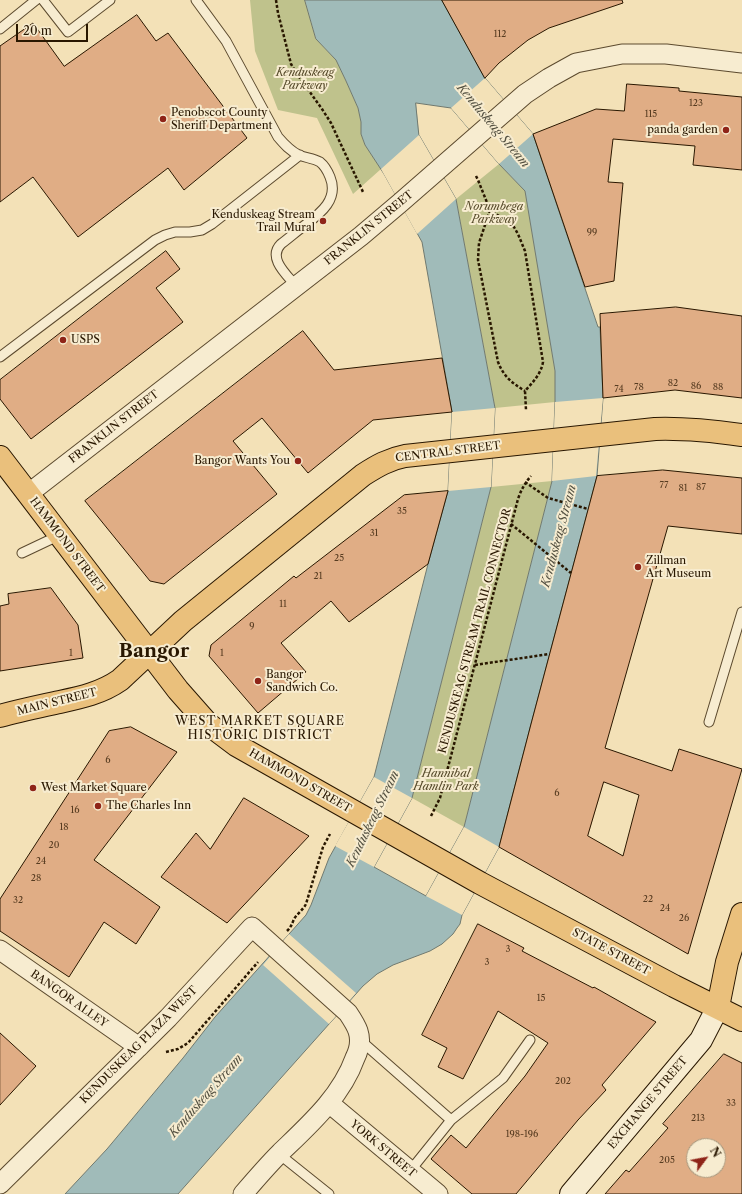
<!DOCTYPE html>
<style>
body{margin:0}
#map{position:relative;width:742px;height:1194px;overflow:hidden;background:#f3e1b7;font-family:"Libre Caslon Text",serif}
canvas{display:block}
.north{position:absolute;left:686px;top:1138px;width:40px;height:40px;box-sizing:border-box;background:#f7ecd0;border:1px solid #a5977d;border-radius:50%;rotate:58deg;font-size:11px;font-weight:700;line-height:16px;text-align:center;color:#291700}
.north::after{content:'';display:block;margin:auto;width:14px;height:18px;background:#8f2418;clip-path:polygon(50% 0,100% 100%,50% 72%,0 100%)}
.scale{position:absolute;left:16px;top:24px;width:72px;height:18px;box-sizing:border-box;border:2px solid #291700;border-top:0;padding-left:5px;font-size:12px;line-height:14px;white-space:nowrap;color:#291700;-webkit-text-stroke:3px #f7ecd0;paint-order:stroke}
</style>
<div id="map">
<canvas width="742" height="1194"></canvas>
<div class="north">N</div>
<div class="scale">20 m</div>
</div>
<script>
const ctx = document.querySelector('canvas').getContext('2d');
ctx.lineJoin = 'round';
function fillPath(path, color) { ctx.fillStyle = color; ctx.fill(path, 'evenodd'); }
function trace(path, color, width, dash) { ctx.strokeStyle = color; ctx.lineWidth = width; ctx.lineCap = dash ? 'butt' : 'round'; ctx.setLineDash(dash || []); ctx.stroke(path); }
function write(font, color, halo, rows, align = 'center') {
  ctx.font = font + ' "Libre Caslon Text",serif'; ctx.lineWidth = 4; ctx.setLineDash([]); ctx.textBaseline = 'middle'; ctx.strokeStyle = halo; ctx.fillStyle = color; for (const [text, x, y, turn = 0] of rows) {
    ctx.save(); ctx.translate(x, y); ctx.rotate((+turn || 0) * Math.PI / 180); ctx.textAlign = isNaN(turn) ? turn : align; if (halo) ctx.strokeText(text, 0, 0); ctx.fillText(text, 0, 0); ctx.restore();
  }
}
fillPath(new Path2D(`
 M250 0H305L316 39 336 60 346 81 358 108 361 122V134L365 145 381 169 353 194 317 118 278 110 255 51Z
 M499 164 525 191 555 371V402L495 408 456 199Z
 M552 481 464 827 412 798 491 487Z`), '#bfc28c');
const water = new Path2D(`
 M305 0H442L485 78 533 134 598 327H600L603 398 597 476 531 724 499 847 462 915 460 924 457 928 453 934 442 944 430 951 393 965 377 974 363 986 272 1088 178 1194H65L107 1149 183 1058 215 1017 306 915 311 905 329 858 374 777 428 564 448 491 452 412 422 242 384 174 365 145 361 134V122L358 108 346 81 336 60 316 39ZM416 103 451 108 499 164 525 191 555 371V402L552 481 464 827 426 896 374 867 412 798 491 487 495 408 456 199 419 135Z`);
fillPath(water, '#a0bbb9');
trace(water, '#70796f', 1);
fillPath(new Path2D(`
 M485 78 533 134 499 164 451 108Z
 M419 135 456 199 417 234 381 169Z
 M603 398 596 476 552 481 555 402Z
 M495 408 491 487 448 491 452 412Z
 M374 777 412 798 374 867 335 846Z
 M464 827 499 847 462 915 426 896Z
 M289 934 356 993 329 1024 263 965Z`), '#f3e1b7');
const building = new Path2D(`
 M442 0H622L623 3 549 28 528 40 499 63 485 78Z
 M137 15 156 41 168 33 247 138 184 190 168 168 78 237 33 177 0 202V46L33 23 64 66Z
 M627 84 679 88V91L742 97V170L693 165 695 146 613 139 608 182 623 183 614 281 585 287 533 134 596 109 624 111Z
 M166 251 180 269 156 288 183 322 31 439 0 399V380Z
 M676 307 742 316V398L675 390 603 398 600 314Z
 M303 331 334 370 442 358 452 412 373 420 308 473 262 418 233 441 277 494 164 584 150 581 85 501Z
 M663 470 742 478V534L668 526 605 748 672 771 679 749 742 769 688 954 499 847 531 724 597 476ZM604 782 639 795 623 856 588 836Z
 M448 491 428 564 349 622 331 601 281 643 306 672 258 713 209 656 211 645 294 576 296 578 404 495Z
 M51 588 78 625 83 658 0 671V606L9 604 8 594Z
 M131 727 177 752 94 860 160 907 136 944 104 922 69 977 0 931V899L109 731Z
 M244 798 309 836 227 923 161 877 196 833 210 849Z
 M478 924 524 948 522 951 593 988 594 987 656 1022 602 1085 606 1090 578 1120 516 1194H472L431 1159 451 1135 466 1148 525 1076 548 1043 498 1011 463 1079 438 1067 447 1048 422 1035Z
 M0 1033 36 1066 0 1105Z
 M724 1054 742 1063V1194H605L626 1170 629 1172 668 1128 663 1124ZM694 1146H718V1170H694Z`);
fillPath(building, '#e0ad85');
trace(building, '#291700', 1);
const lane = new Path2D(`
 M43 0 68 32 110 0
 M196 0 226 41 278 137C284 144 290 151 299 155 306 158 313 158 320 162 325 166 328 172 330 177 339 199 321 213 305 225 297 231 289 238 281 244 267 258 287 275 296 286
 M0 29 36 0
 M0 357 155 240 165 235 175 232H190L202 230 212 224 300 155
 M22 553 60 535
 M709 722 742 612
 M360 1040 451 1120 410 1171
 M451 1120 503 1078 530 1040
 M279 1154 329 1194`);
const street = new Path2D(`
 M28 494 361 236 400 203 525 94 549 78 576 63 622 54H666L742 63
 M0 950 139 1047
 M329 1103 438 1194
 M0 1184 168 1018 252 927 348 1013C352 1019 356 1025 358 1031 361 1040 359 1050 355 1058 341 1097 309 1125 280 1153 267 1166 255 1180 243 1194`);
const secondary = new Path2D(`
 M571 1194 701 1040 718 1007`);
const primary = new Path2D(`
 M0 457 178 690 208 724 236 745 480 883 674 986 742 1020
 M0 716C18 711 37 707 55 703 78 698 100 694 120 680L183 621 363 475C377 466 389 459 405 456L655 429C684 428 713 431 742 435
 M718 1007 727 962 742 914`);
trace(lane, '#5c4a2e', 11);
trace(street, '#5c4a2e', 21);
trace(secondary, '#291700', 24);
trace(primary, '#291700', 24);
trace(new Path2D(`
 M276 0 278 13 291 64 297 74 322 109 331 123 363 192
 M476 176 478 180 490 210 508 222 514 227 518 234 525 251 543 362C541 374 533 382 525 391L526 410
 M490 210 479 243 478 260 498 362C504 377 512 383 525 391
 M525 482 548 498 588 509
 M511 524 571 573
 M475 665 549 654
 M431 816 440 798 518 499C521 490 525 483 531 476
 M287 931C291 927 292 924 294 919 296 915 303 910 306 904L323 847 330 834
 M166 1052 178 1049 188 1043 258 962`), '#291700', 2.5, [3, 2]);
trace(lane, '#f7ecd0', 9);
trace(street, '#f7ecd0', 19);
trace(secondary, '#f7ecd0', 22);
trace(primary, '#eac07c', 22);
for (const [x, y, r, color] of [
 [163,119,4,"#8f2418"],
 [726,130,4,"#8f2418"],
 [323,221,4,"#8f2418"],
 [63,340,4,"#8f2418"],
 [298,461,4,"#8f2418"],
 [638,567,4,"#8f2418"],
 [258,681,4,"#8f2418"],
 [33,788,4,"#8f2418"],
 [98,806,4,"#8f2418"]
]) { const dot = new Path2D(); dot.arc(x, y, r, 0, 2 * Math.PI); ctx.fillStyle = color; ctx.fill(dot); trace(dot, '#f7ecd0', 1.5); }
write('9px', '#573c21', null, [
 ["112",500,34],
 ["123",696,103],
 ["115",651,114],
 ["99",592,232],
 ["82",673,383],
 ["86",696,386],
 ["78",639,387],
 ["88",718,387],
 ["74",619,389],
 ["77",664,485],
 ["87",701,487],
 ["81",683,488],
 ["35",402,511],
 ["31",374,533],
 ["25",339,558],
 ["21",318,576],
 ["11",283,604],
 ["9",252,626],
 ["1",71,653],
 ["1",222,653],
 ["6",108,760],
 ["6",557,793],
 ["16",75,810],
 ["18",64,827],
 ["20",54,845],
 ["24",41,861],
 ["28",36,878],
 ["22",648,899],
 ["32",18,900],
 ["24",665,908],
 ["26",684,918],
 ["3",508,949],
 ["3",487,962],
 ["15",541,998],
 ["202",563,1081],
 ["33",731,1103],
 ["213",698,1118],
 ["198-196",522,1134],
 ["205",667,1160]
]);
write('italic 11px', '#564a2a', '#f7ecd0', [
 ["Kenduskeag",305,73],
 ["Parkway",305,86],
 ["Norumbega",494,207],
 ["Parkway",494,220],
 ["Hannibal",446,774],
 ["Hamlin Park",446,787]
]);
write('11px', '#291700', '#f7ecd0', [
 ["Penobscot County",171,113],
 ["Sheriff Department",171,126],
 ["panda garden",718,130,"right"],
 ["Kenduskeag Stream",315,215,"right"],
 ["Trail Mural",315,228,"right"],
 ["USPS",71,340],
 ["Bangor Wants You",290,461,"right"],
 ["Zillman",646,561],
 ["Art Museum",646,574],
 ["Bangor",266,675],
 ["Sandwich Co.",266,688],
 ["West Market Square",41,788],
 ["The Charles Inn",106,806]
], 'left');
write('11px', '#291700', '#f7ecd0', [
 ["FRANKLIN STREET",369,228,-39],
 ["FRANKLIN STREET",114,427,-38],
 ["CENTRAL STREET",448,452,-7],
 ["HAMMOND STREET",67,545,53],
 ["KENDUSKEAG STREAM TRAIL CONNECTOR",475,631,-75],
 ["MAIN STREET",57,702,-14],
 ["HAMMOND STREET",300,781,30],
 ["STATE STREET",611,952,28],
 ["BANGOR ALLEY",69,999,35],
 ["KENDUSKEAG PLAZA WEST",139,1045,-45],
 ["EXCHANGE STREET",648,1103,-50],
 ["YORK STREET",383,1149,40]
]);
write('italic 12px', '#535041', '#f7ecd0', [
 ["Kenduskeag Stream",493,126,50],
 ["Kenduskeag Stream",559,536,-75],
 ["Kenduskeag Stream",373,819,-64],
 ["Kenduskeag Stream",206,1096,-49]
]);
ctx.letterSpacing = '1px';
write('12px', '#291700', '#f7ecd0', [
 ["WEST MARKET SQUARE",260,722],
 ["HISTORIC DISTRICT",260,736]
]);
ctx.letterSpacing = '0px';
write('bold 19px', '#291700', '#f7ecd0', [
 ["Bangor",154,652]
]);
</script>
